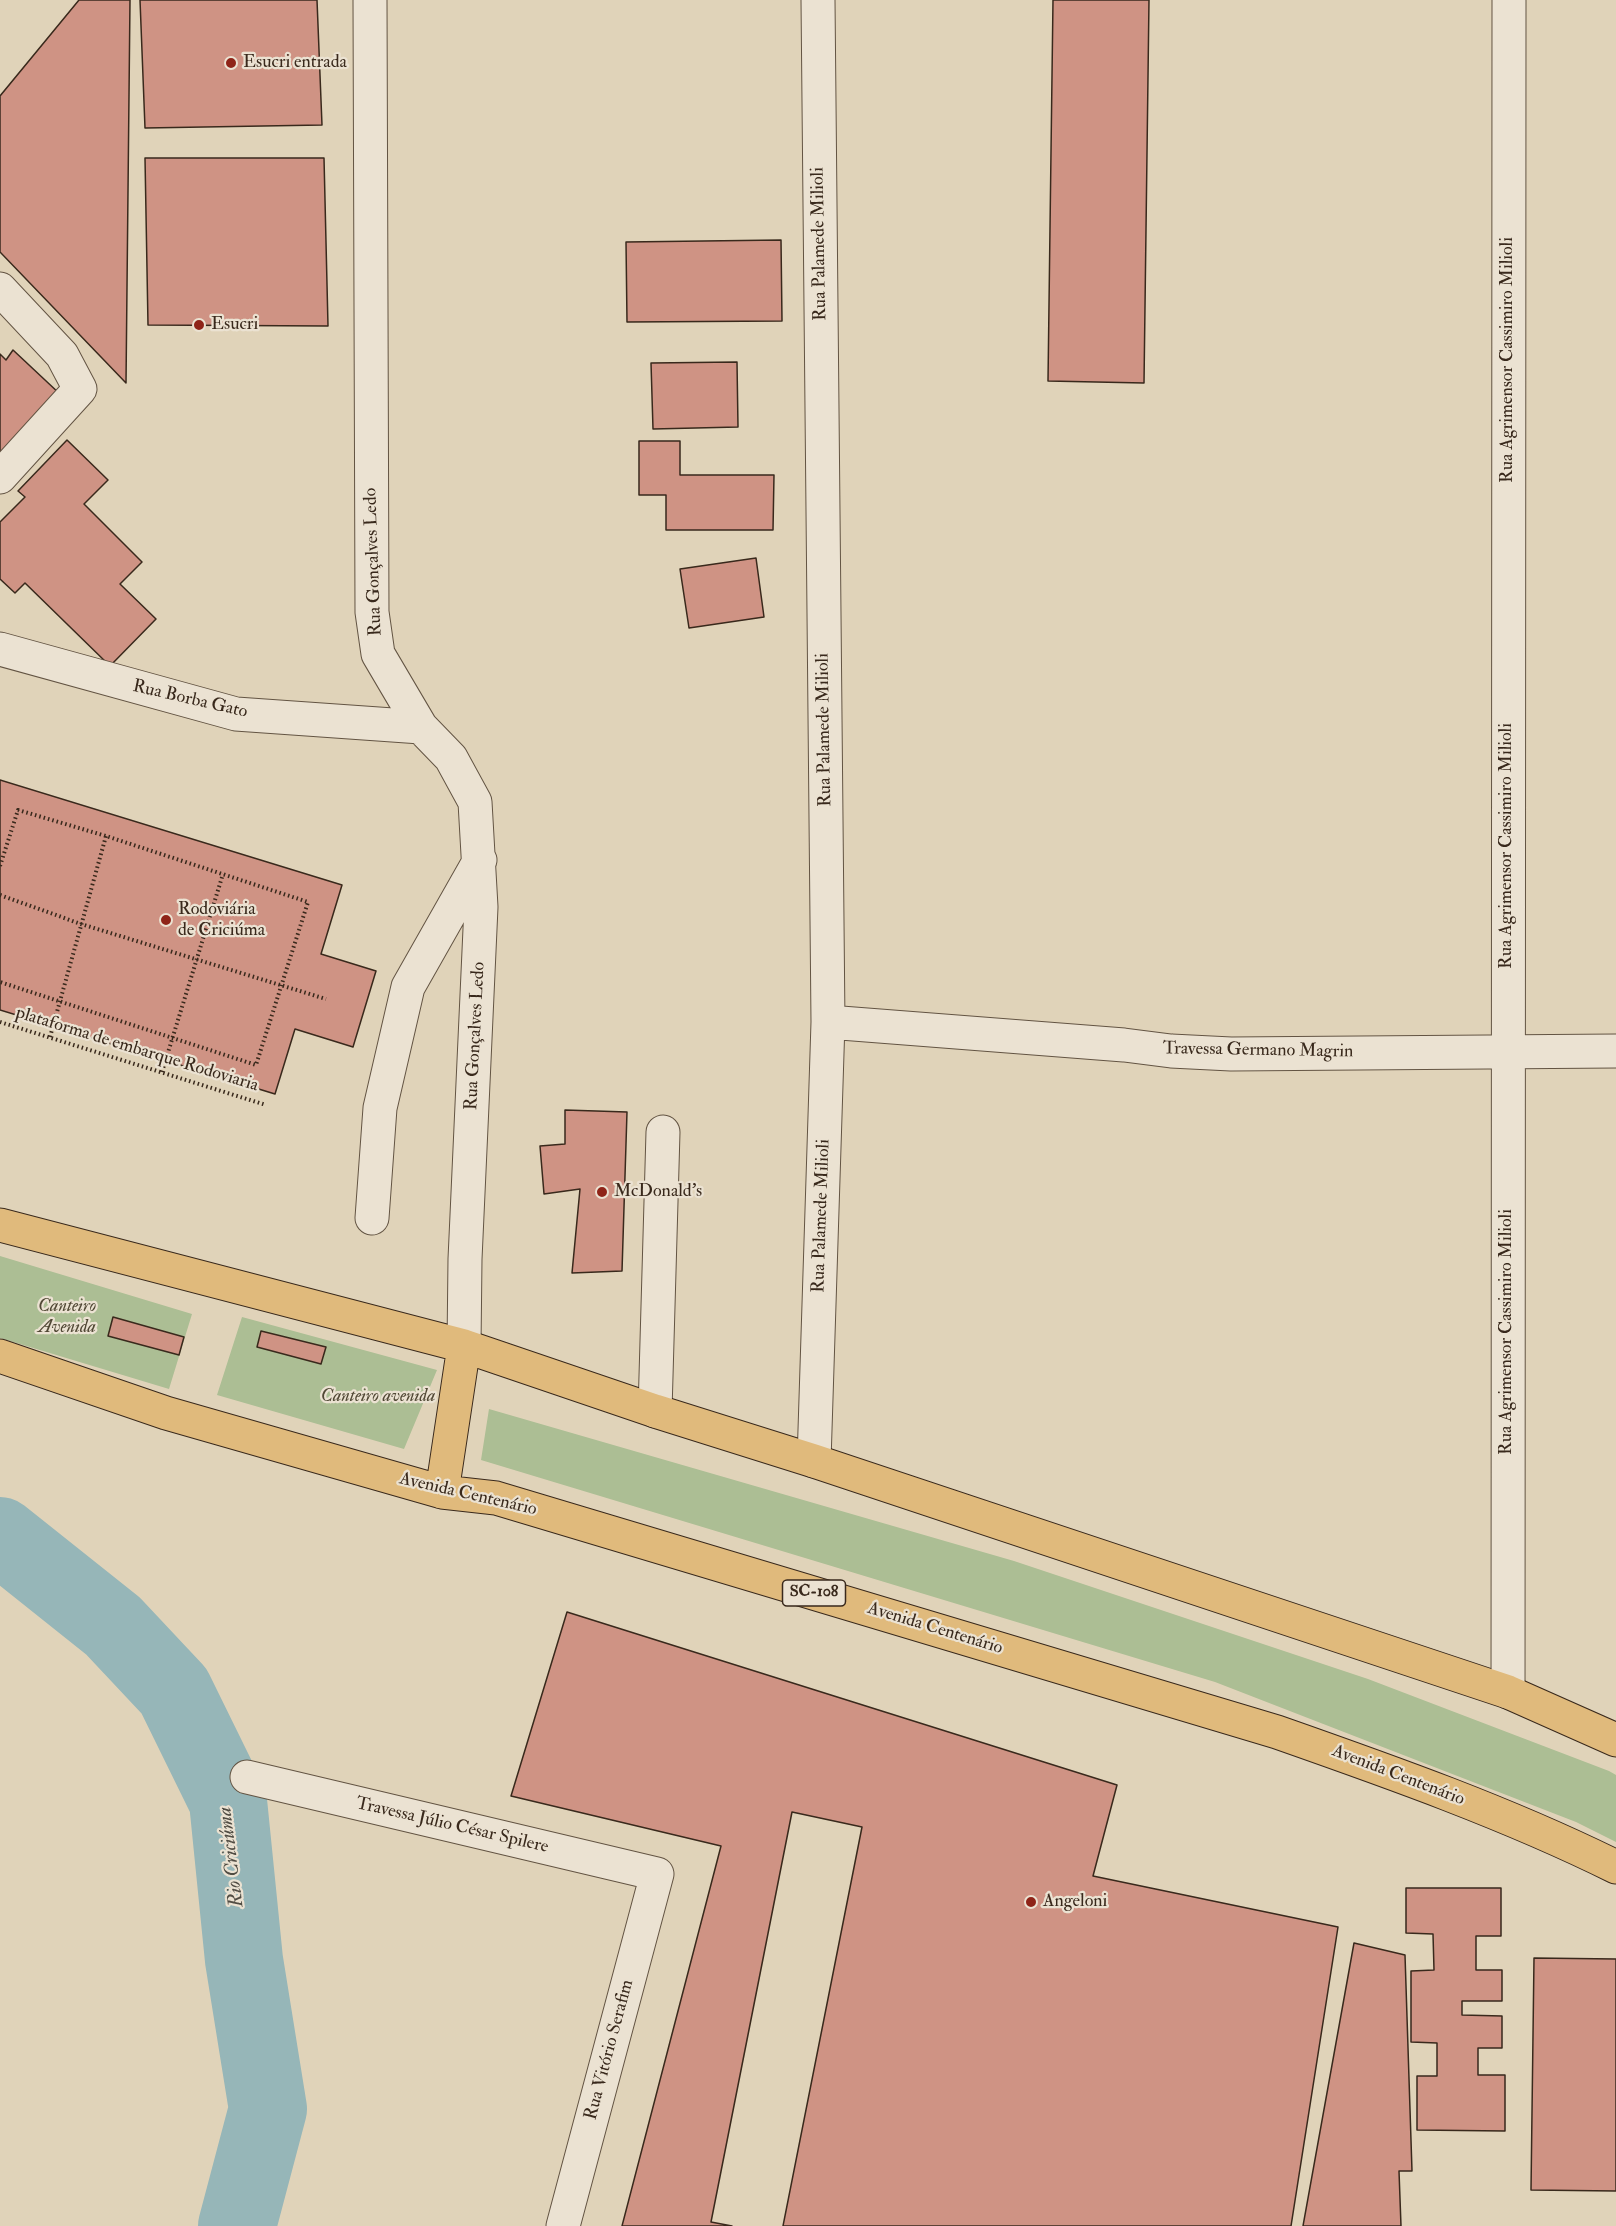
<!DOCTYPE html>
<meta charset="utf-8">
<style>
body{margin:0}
canvas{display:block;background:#e0d3b9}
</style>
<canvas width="1616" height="2226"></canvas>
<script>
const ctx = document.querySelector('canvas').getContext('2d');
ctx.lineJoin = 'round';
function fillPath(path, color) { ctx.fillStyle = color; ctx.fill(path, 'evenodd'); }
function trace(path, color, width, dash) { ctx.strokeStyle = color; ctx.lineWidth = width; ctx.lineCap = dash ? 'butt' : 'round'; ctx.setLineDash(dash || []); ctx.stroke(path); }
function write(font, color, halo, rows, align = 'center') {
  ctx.font = font + ' "IM FELL Double Pica",serif'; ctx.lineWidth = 4.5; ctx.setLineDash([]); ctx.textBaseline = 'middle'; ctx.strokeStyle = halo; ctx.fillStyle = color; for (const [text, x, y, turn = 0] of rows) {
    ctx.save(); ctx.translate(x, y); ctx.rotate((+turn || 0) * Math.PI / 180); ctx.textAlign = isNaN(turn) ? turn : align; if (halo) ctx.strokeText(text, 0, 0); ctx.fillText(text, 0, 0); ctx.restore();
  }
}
fillPath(new Path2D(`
 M0 1256 192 1314 169 1389 0 1338Z
 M242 1317 437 1370 404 1449 217 1395Z
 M489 1409 1014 1561 1368 1679 1609 1771 1616 1775V1842L1576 1822 1215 1682 481 1460Z`), '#acbe94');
trace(new Path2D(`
 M0 1536 113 1626 174 1691 228 1801 244 1960 268 2109 237 2226`), '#96b6b8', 78);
const building = new Path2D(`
 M79 0H130L126 383 0 252V96Z
 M140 0H317L322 125 145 128Z
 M1053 0H1149L1144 383 1048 381Z
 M145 158H324L328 326 148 325Z
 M781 240 782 321 627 322 626 242Z
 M13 350 61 395 0 460V354L6 360Z
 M737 362 738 427 653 429 651 363Z
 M67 440 108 480 84 504 142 562 120 584 156 619 110 666 25 583 15 593 0 579V522L25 497 18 491Z
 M639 441H680V475H774L773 530H666V495H639Z
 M756 558 764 617 689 628 680 569Z
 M0 780 342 885 321 954 376 971 353 1047 295 1029 275 1094 0 1010Z
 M565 1110 627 1112 622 1271 572 1273 580 1189 544 1194 540 1146 565 1144Z
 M113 1317 184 1337 179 1355 108 1336Z
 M261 1331 326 1347 321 1364 257 1347Z
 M567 1612 1117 1785 1093 1876 1338 1927 1291 2226H783L862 1827 792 1812 711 2222 732 2226H622L721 1846 511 1796Z
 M1406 1888H1501V1936H1476V1970H1502V2001H1462V2015L1502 2016V2048H1478V2075H1505V2131L1417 2130V2076H1437V2043L1411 2042V1971L1434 1970 1433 1934 1406 1933Z
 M1354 1943 1405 1955 1412 2171H1399L1401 2226H1303Z
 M1534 1958 1616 1959V2191L1531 2190Z`);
fillPath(building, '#cf9384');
trace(building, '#39291c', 1.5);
const minor = new Path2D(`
 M370 0 372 612 378 654 421 727 451 758 475 802 481 907 465 1259 464 1346
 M0 289 62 355 80 389 0 477
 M0 649 236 714 421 727
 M828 1022 1124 1045 1171 1051 1231 1054 1616 1051
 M372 1218 380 1108 408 987 480 860
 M655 1411 663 1132
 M814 1461 828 1022 818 0
 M1508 1692 1509 0
 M247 1777 657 1874 563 2226`);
const major = new Path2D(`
 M0 1225 464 1346 655 1411 814 1461 1508 1692 1616 1740
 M0 1356 166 1413 442 1492 496 1498 1277 1732C1391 1772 1507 1813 1616 1867
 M442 1492 464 1346`);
trace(minor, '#635443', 35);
trace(major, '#39291c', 35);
trace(new Path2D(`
 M0 866 18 810 106 836 308 902 256 1065 0 982
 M0 895 81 924 326 999
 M0 1022 266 1105
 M50 1037 106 836
 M162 1072 223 874`), '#39291c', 4, [1.5, 3]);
trace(minor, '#ebe2d2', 33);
trace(major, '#e0ba7c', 33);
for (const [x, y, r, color] of [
 [231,63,6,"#8f2418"],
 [199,325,6,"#8f2418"],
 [166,920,6,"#8f2418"],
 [602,1192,6,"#8f2418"],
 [1031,1902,6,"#8f2418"]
]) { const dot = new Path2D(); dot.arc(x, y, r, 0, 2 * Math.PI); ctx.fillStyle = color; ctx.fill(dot); trace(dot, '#ebe2d2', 2); }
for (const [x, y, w] of [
 [814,1593,63]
]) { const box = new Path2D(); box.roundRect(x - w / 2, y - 13, w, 26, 4.5); ctx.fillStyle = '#ebe2d2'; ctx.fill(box); trace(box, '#39291c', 1.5); }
write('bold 16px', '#39291c', null, [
 ["SC-108",814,1593]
]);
write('18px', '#39291c', '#ebe2d2', [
 ["Esucri entrada",243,63],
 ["Esucri",211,325],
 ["Rodoviária",178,910],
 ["de Criciúma",178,931],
 ["McDonald's",614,1192],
 ["Angeloni",1043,1902]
], 'left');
write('18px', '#39291c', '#ebe2d2', [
 ["Rua Palamede Milioli",820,244,-91],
 ["Rua Agrimensor Cassimiro Milioli",1508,360,-90],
 ["Rua Gonçalves Ledo",374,562,-92],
 ["Rua Borba Gato",190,700,13],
 ["Rua Palamede Milioli",825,730,-91],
 ["Rua Agrimensor Cassimiro Milioli",1507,846,-90],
 ["Rua Gonçalves Ledo",476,1036,-87],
 ["plataforma de embarque Rodoviaria",137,1050,17],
 ["Travessa Germano Magrin",1258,1051,1],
 ["Rua Palamede Milioli",822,1216,-88],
 ["Rua Agrimensor Cassimiro Milioli",1507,1332,-90],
 ["Avenida Centenário",468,1495,13],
 ["Avenida Centenário",935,1629,17],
 ["Avenida Centenário",1398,1776,21],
 ["Travessa Júlio César Spilere",452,1826,13],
 ["Rua Vitório Serafim",610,2050,-75]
]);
write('italic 18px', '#504734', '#ebe2d2', [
 ["Canteiro",67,1307],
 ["Avenida",67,1328],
 ["Canteiro avenida",378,1397]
]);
write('italic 20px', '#504c43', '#ebe2d2', [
 ["Rio Criciúma",232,1857,-97]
]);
</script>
